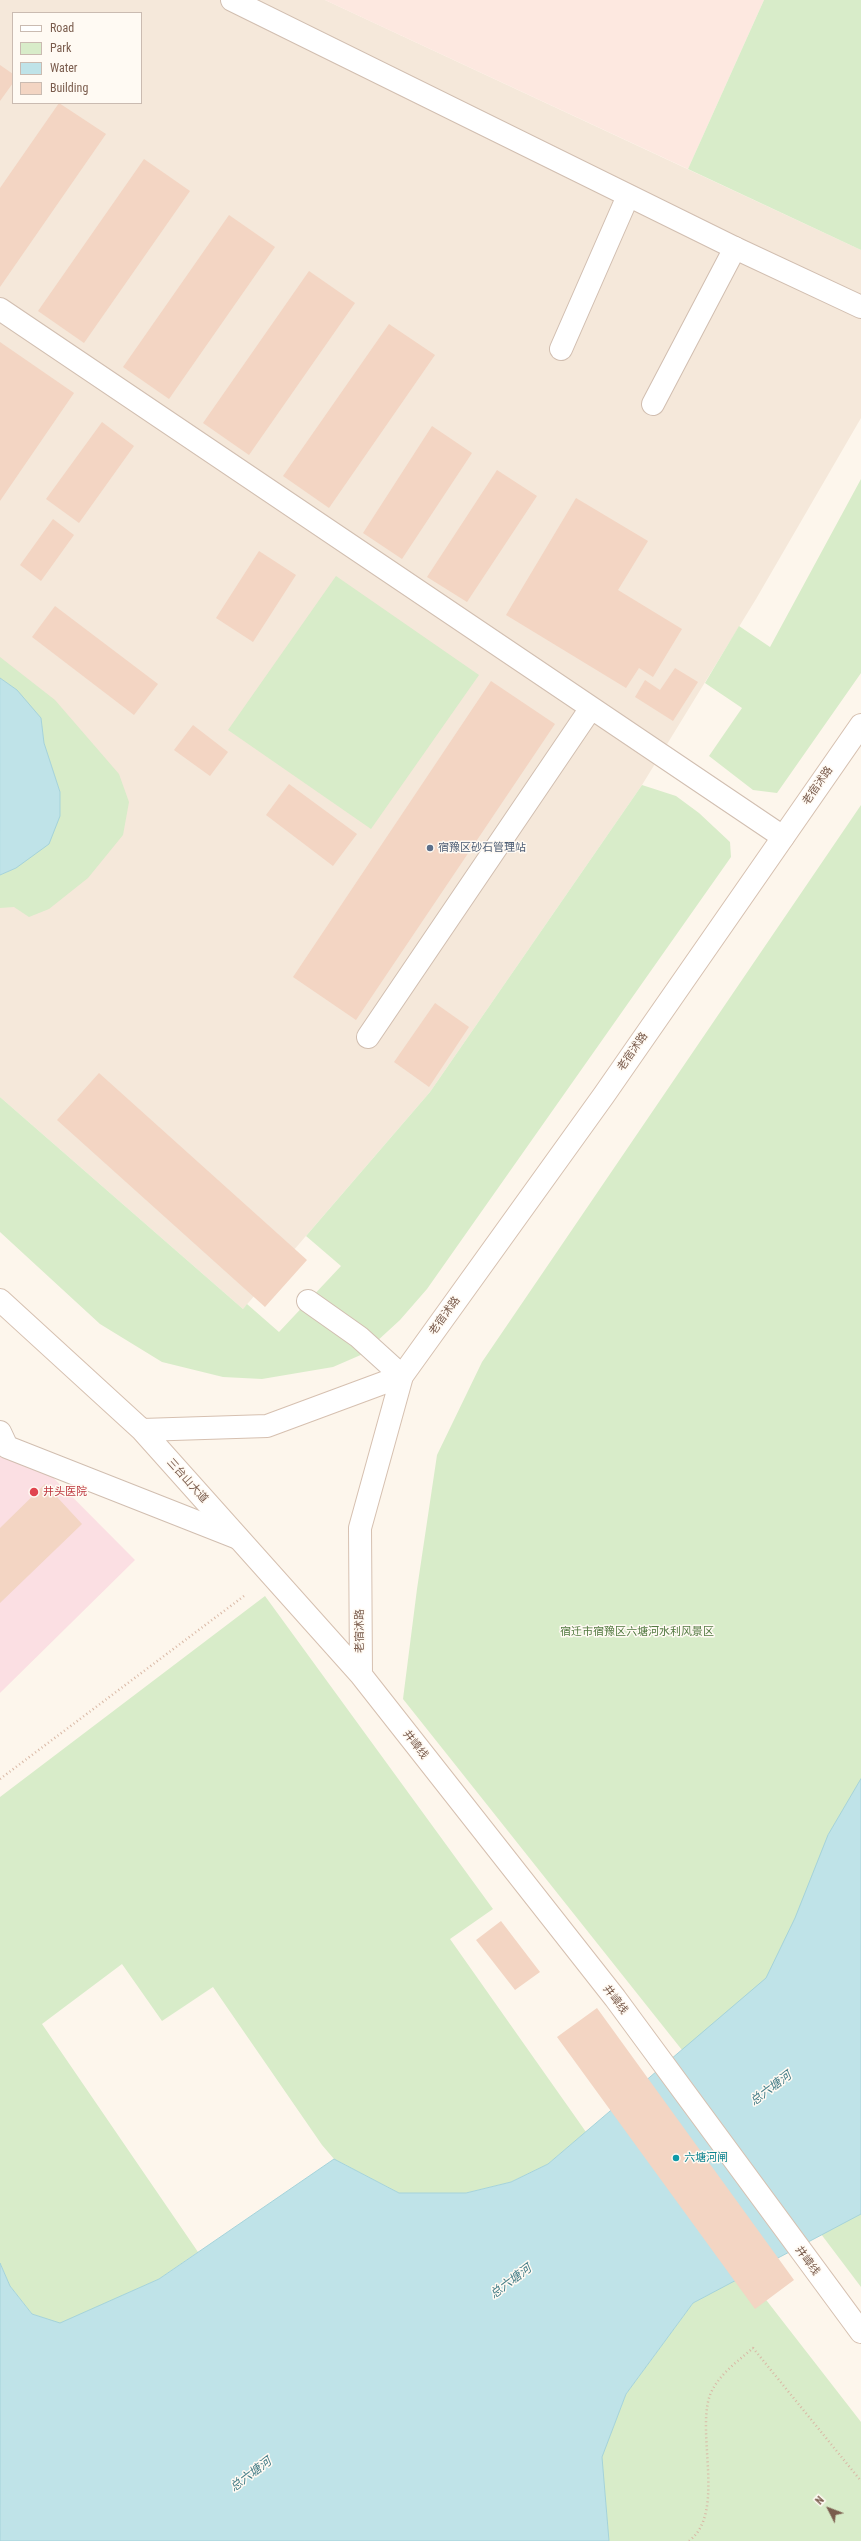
<!DOCTYPE html>
<meta charset="utf-8">
<style>
body{margin:0}
#map{position:relative;width:861px;height:2541px;overflow:hidden;background:#fdf6ec;font-family:"Roboto Condensed",sans-serif}
canvas{display:block}
.legend{position:absolute;left:12px;top:12px;width:130px;height:92px;box-sizing:border-box;background:#fffaf3;border:1px solid #cabbb1;margin:0;padding:5px 7px;list-style:none;font-size:12px;color:#7a5c4d}
.legend li{display:flex;align-items:center;gap:8px;height:20px}
.legend b{width:20px;border:1px solid #cabbb1}
.north{position:absolute;left:809px;top:2489px;width:40px;height:40px;-webkit-text-stroke:3px #fffaf3;paint-order:stroke;rotate:312deg;font-size:11px;font-weight:700;line-height:16px;text-align:center;color:#7a5c4d}
.north::after{content:'';display:block;margin:auto;width:14px;height:18px;background:#7a5c4d;clip-path:polygon(50% 0,100% 100%,50% 72%,0 100%)}
</style>
<div id="map">
<canvas width="861" height="2541"></canvas>
<ul class="legend">
<li><b style="height:5px;background:#fff"></b>Road</li>
<li><b style="height:11px;background:#d8ecc9"></b>Park</li>
<li><b style="height:11px;background:#bfe3e8"></b>Water</li>
<li><b style="height:11px;background:#f3d5c3"></b>Building</li>
</ul>
<div class="north">N</div>
</div>
<script>
const ctx = document.querySelector('canvas').getContext('2d');
ctx.lineJoin = 'round';
function fillPath(path, color) { ctx.fillStyle = color; ctx.fill(path, 'evenodd'); }
function trace(path, color, width, dash) { ctx.strokeStyle = color; ctx.lineWidth = width; ctx.lineCap = dash ? 'butt' : 'round'; ctx.setLineDash(dash || []); ctx.stroke(path); }
function write(font, color, halo, rows, align = 'center') {
  ctx.font = font + ' "Roboto Condensed","Noto Sans SC",sans-serif'; ctx.lineWidth = 3; ctx.setLineDash([]); ctx.textBaseline = 'middle'; ctx.strokeStyle = halo; ctx.fillStyle = color; for (const [text, x, y, turn = 0] of rows) {
    ctx.save(); ctx.translate(x, y); ctx.rotate((+turn || 0) * Math.PI / 180); ctx.textAlign = isNaN(turn) ? turn : align; if (halo) ctx.strokeText(text, 0, 0); ctx.fillText(text, 0, 0); ctx.restore();
  }
}
fillPath(new Path2D(`
 M0 0H325L861 250V418L756 599 642 785 430 1092 243 1309 0 1097ZM13 13H141V103H13Z`), '#f5e8da');
fillPath(new Path2D(`
 M325 0H764L688 169Z`), '#fde8e0');
fillPath(new Path2D(`
 M0 1424 135 1560 0 1693Z`), '#fbdfe3');
fillPath(new Path2D(`
 M764 0H861V250L688 169Z
 M861 479V673L777 793 753 790 709 756 742 708 705 683 739 626 770 647Z
 M336 576 479 675 371 829 228 730Z
 M0 657 55 700 119 774 129 802 123 835 88 878 49 909 29 917 14 907 0 908V875L16 868 60 792 44 743 41 718 17 690 0 678Z
 M642 785 676 796 699 813 730 842 731 857 427 1289 400 1320 363 1354 333 1367 262 1379 223 1377 162 1362 100 1324 0 1232V1097L243 1309 247 1304 279 1332 341 1266 306 1236 430 1092Z
 M861 805V2287L682 2050 403 1699 417 1589 437 1455 482 1362Z
 M265 1596 493 1909 450 1939 586 2132 548 2164 511 2182 466 2193H399L334 2159 322 2145 213 1987 162 2021 122 1964 42 2024 198 2252 159 2279 60 2324 32 2314 10 2286 0 2263V1797Z
 M746 2274 861 2422V2541H609L601 2457 626 2394 693 2303Z`), '#d8ecc9');
const water = new Path2D(`
 M0 678 17 690 41 718 44 743 60 792V816L49 844 16 868 0 875Z
 M861 1779V2214L693 2303 626 2394 602 2457 609 2541H0V2263L10 2286 32 2314 60 2323 159 2279 334 2159 399 2193H466L511 2182 548 2164 766 1978 795 1918 828 1835Z`);
fillPath(water, '#bfe3e8');
trace(water, '#a5d3da', 1);
fillPath(new Path2D(`
 M0 65 13 74V83L0 101Z
 M59 103 106 134 0 287V188Z
 M144 159 190 191 84 343 38 311Z
 M229 215 275 247 169 399 123 367Z
 M309 271 355 303 249 455 203 423Z
 M389 324 435 355 329 508 283 476Z
 M0 342 74 393 0 501Z
 M102 422 134 446 79 523 46 499Z
 M432 426 472 453 402 559 363 533Z
 M497 470 537 496 467 602 427 577Z
 M576 498 648 541 618 590 682 629 653 677 639 668 626 688 506 615Z
 M53 519 74 535 41 581 20 565Z
 M259 551 296 575 253 642 216 618Z
 M55 606 158 684 134 715 32 637Z
 M675 668 698 682 673 721 635 697 645 680 660 690Z
 M491 681 555 724 356 1020 293 977Z
 M193 725 228 752 210 776 174 750Z
 M289 784 357 834 333 866 266 815Z
 M435 1003 469 1027 429 1087 394 1062Z
 M99 1073 307 1260 265 1307 57 1120Z
 M45 1484 82 1524 0 1603V1528Z
 M501 1921 540 1972 515 1990 476 1940Z
 M597 2008 794 2280 755 2309 557 2037Z`), '#f3d5c3');
const service = new Path2D(`
 M561 349 628 196
 M653 404 735 248
 M308 1301 359 1337 402 1376
 M0 1432 7 1447 238 1538`);
const minor = new Path2D(`
 M232 0 735 248 861 307
 M0 309 783 837
 M368 1037 591 708`);
const secondary = new Path2D(`
 M0 1300 142 1430 361 1675 615 1998 861 2332
 M142 1430 267 1426 402 1376
 M361 1675 360 1528 402 1376 604 1095 861 725`);
trace(service, '#d1beb0', 24);
trace(minor, '#d1beb0', 24);
trace(secondary, '#d6c0b0', 24);
trace(new Path2D(`
 M0 1779 244 1596
 M689 2541C726 2513 696 2434 710 2395 718 2375 737 2362 753 2348L861 2481`), '#d9b8a5', 2.5, [1, 3]);
trace(service, '#fff', 22);
trace(minor, '#fff', 22);
trace(secondary, '#fff', 22);
for (const [x, y, r, color] of [
 [430,848,4,"#5c6f8a"],
 [34,1492,5,"#e0444e"],
 [676,2158,4,"#0f9aa8"]
]) { const dot = new Path2D(); dot.arc(x, y, r, 0, 2 * Math.PI); ctx.fillStyle = color; ctx.fill(dot); trace(dot, '#fffaf3', 1.5); }
write('11px', '#7a5c4d', '#fffaf3', [
 ["老宿沭路",818,786,-55],
 ["老宿沭路",633,1052,-55],
 ["老宿沭路",445,1316,-54],
 ["三台山大道",187,1481,48],
 ["老宿沭路",360,1631,-90],
 ["井嶂线",415,1745,52],
 ["井嶂线",615,2000,53],
 ["井嶂线",807,2261,54]
]);
write('11px', '#4e5e75', '#fffaf3', [
 ["宿豫区砂石管理站",438,848]
], 'left');
write('11px', '#be3a42', '#fffaf3', [
 ["井头医院",43,1492]
], 'left');
write('11px', '#537a41', '#fffaf3', [
 ["宿迁市宿豫区六塘河水利风景区",637,1632]
]);
write('11px', '#0d838f', '#fffaf3', [
 ["六塘河闸",684,2158]
], 'left');
write('italic 12px', '#437c86', '#fffaf3', [
 ["总六塘河",771,2089,-37],
 ["总六塘河",511,2282,-37],
 ["总六塘河",251,2475,-37]
]);
</script>
